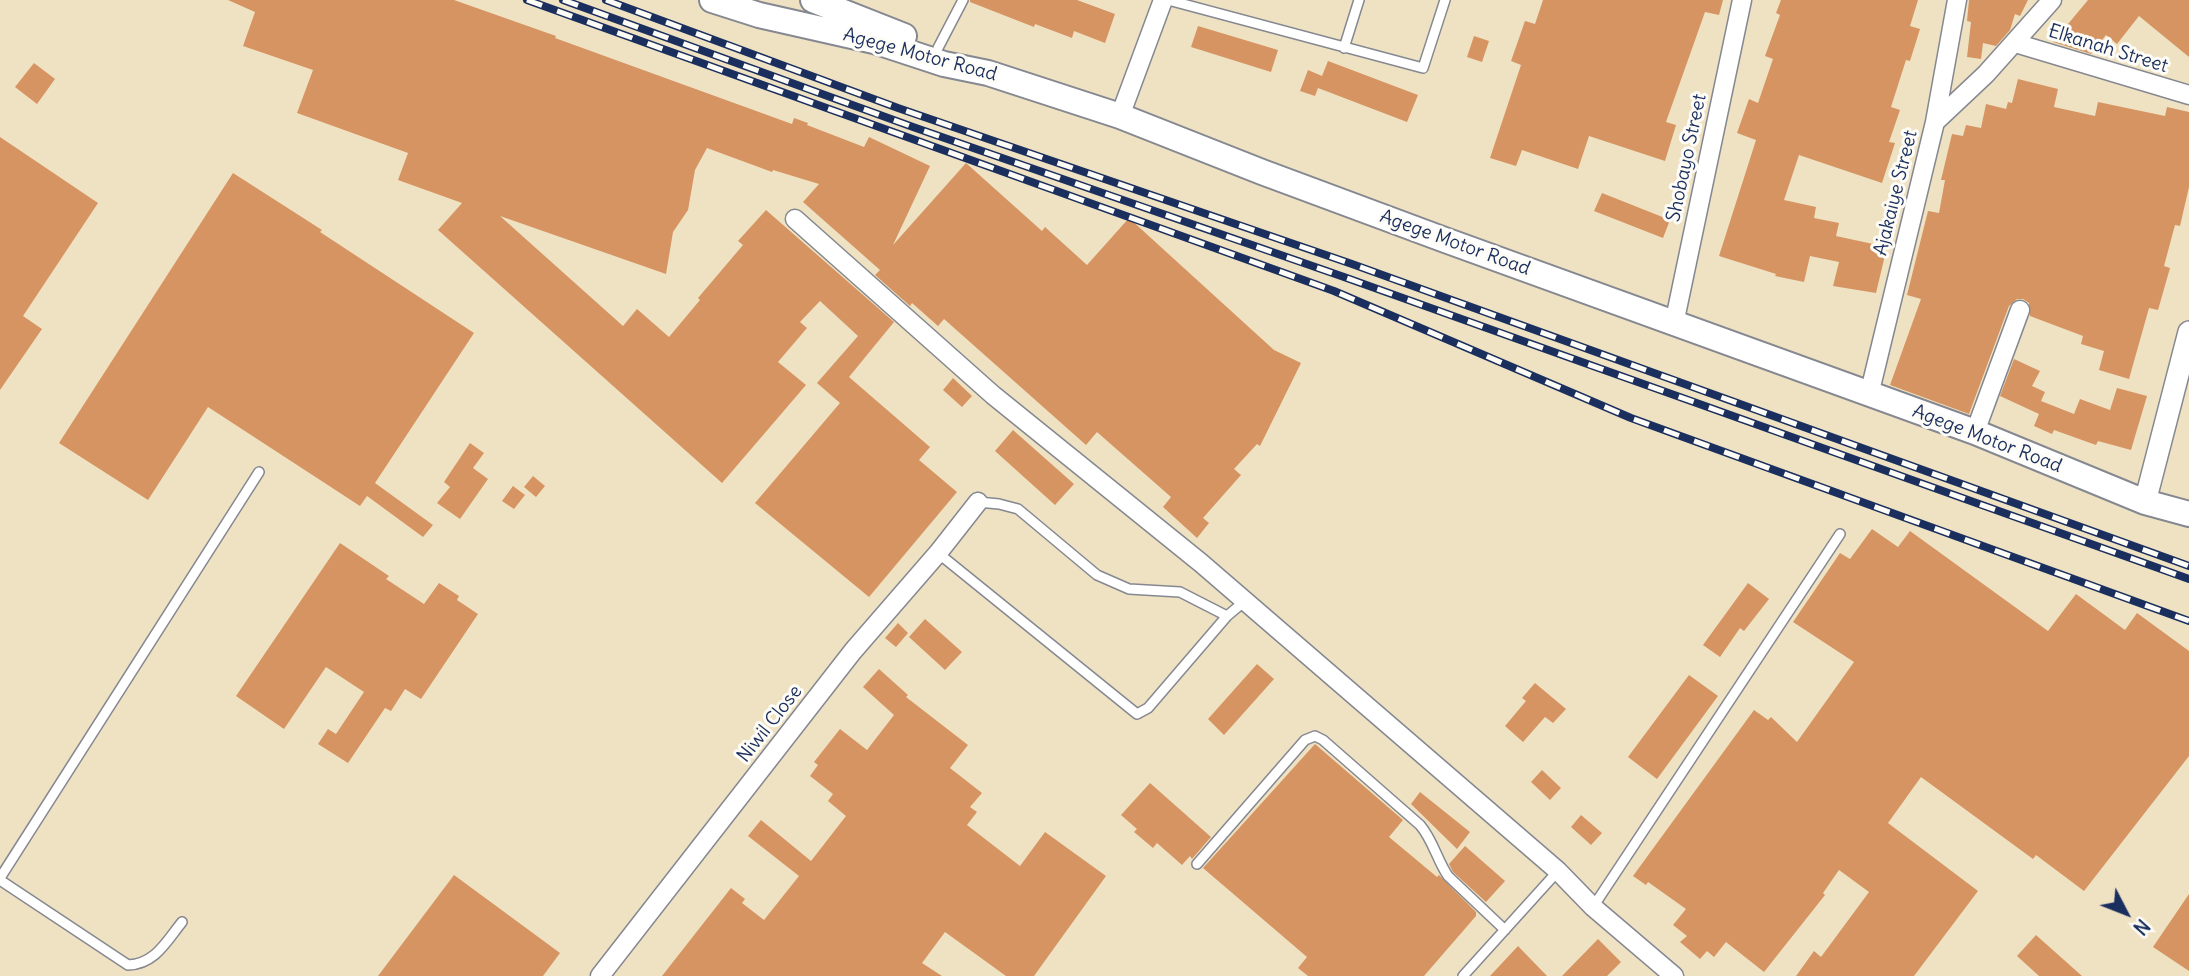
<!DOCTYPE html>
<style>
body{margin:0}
#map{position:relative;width:2189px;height:976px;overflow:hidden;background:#efe2c3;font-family:Delius,sans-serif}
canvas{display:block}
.north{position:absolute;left:2091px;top:878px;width:70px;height:70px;-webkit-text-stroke:5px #fdfcf7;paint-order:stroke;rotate:132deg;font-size:19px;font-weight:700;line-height:28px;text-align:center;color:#1b2f5e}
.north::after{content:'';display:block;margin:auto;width:24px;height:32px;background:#1b2f5e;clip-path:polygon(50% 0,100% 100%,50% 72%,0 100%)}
</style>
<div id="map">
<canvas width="2189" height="976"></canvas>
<div class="north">N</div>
</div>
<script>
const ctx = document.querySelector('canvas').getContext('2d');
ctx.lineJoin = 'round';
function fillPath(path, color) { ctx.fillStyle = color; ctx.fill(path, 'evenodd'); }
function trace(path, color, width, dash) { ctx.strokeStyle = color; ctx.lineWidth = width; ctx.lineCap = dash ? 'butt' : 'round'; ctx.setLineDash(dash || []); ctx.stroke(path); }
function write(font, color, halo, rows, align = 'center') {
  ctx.font = font + ' Delius,sans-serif'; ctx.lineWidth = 6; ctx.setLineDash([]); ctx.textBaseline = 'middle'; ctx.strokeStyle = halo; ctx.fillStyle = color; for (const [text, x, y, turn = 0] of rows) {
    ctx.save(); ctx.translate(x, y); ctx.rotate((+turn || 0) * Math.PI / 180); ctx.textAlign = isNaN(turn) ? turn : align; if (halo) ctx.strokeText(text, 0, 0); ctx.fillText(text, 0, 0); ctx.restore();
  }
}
fillPath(new Path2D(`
 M228 0H454L556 36 555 38 792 124 794 118 808 123 807 125 864 147 869 137 930 166 893 245 966 163 1042 231 1045 227 1087 265 1129 218 1274 350 1301 363 1260 446 1257 444 1234 469 1241 475 1203 518 1209 523 1197 538 1163 507 1171 497 1097 432 1086 445 944 319 938 326 912 303 910 306 875 275 880 270 803 202 819 184 773 170 772 172 707 148 695 170 688 210 673 232 666 274 500 216 623 326 637 309 669 337 700 300 698 298 743 245 738 241 766 210 894 322 849 377 930 447 919 460 957 492 869 597 755 503 840 403 817 383 858 336 820 301 800 322 807 328 778 362 806 385 722 483 438 230 462 203 398 180 408 153 297 113 313 70 243 46 255 12Z
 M970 0H1077L1115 14 1105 43 1074 31 1072 38 1035 24 1034 27 970 2Z
 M1543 0H1723L1719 15 1705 12 1666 122 1676 125 1665 161 1589 136 1578 169 1522 150 1516 166 1490 158 1521 65 1511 61 1525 21 1535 24Z
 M1781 0H1918L1910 26 1920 29 1910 61 1906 60 1891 107 1900 110 1889 142 1895 143 1882 183 1799 155 1784 200 1816 207 1814 218 1839 223 1836 236 1873 244 1872 248 1886 251 1876 293 1833 286 1839 262 1810 256 1804 282 1775 276 1776 274 1719 256 1756 140 1737 133 1749 99 1758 103 1773 59 1765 56 1780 15 1776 13Z
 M1969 0H2028L2020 16 2015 14 2010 30 1996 46 1983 43 1981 59 1967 57 1971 22 1967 21Z
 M2088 0H2189V57L2139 16 2117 44 2106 35 2091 54 2053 42Z
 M1198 26 1278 50 1271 72 1191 47Z
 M1474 36 1489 41 1482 62 1467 57Z
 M1328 61 1418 95 1407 122 1318 88 1315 96 1300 91 1308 70 1322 76Z
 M34 63 55 79 37 104 15 87Z
 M2018 79 2058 89 2054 107 2095 116 2098 102 2165 116 2167 107 2189 112V187L2180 226 2175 225 2164 266 2170 268 2158 310 2149 308 2129 379 2099 370 2104 351 2081 344 2083 336 2030 316 2029 303 2023 299H2017L2009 306 1969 414 1890 385 1921 299 1907 295 1928 211 1939 213 1945 180H1941L1952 134 1963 136 1966 125 1981 128 1986 104 2006 109 2008 102 2012 103Z
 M0 137 98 203 23 316 42 329 0 390Z
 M233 173 322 230 320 232 474 333 375 483 433 525 423 537 367 496 360 506 208 407 148 500 59 443Z
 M1602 193 1670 220 1663 238 1594 211Z
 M2014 359 2040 371 2032 386 2045 392 2041 401 2074 414 2080 399 2110 410 2117 388 2147 396 2131 450 2098 441 2096 445 2054 430 2052 434 2034 426 2039 414 2000 396Z
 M953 378 972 396 962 407 943 390Z
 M1013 430 1074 484 1055 505 995 451Z
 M470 443 484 453 473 468 488 479 460 519 437 503 450 487 444 482Z
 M533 476 545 486 536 497 524 487Z
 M513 486 525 495 514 509 502 501Z
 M1872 529 1898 547 1910 531 2048 631 2076 594 2125 630 2137 613 2189 651V756L2084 891 2036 855 2033 859 1921 777 1888 823 1978 891 1914 976H1796L1814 951 1821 957 1869 892 1839 870 1823 893 1825 895 1764 972 1726 942 1714 957 1707 951 1700 959 1680 942 1687 936 1673 925 1686 909 1648 882 1646 885 1633 876 1754 710 1768 720 1771 717 1797 742 1854 662 1793 622 1840 553 1850 559Z
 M340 543 389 576 386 579 424 604 439 583 459 596 457 600 478 614 421 699 405 689 391 711 385 708 348 763 318 744 328 729 336 734 364 692 326 667 284 729 236 696Z
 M1748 583 1769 599 1744 631 1740 628 1720 657 1703 645Z
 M925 619 962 652 945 670 909 637Z
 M898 623 908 633 896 647 885 638Z
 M1257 664 1274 679 1224 735 1208 719Z
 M879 669 908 695 906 697 968 745 950 768 982 793 970 807 977 812 967 825 1020 866 1045 832 1106 876 1034 976H1006L945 932 922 963 942 976H662L731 888 745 899 742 903 764 920 799 876 748 836 761 820 811 861 846 816 828 801 833 794 810 776 818 765 814 762 840 729 867 750 894 715 863 687Z
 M1689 675 1718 696 1657 779 1628 757Z
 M1535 683 1566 709 1553 723 1545 717 1523 742 1505 726 1526 701 1522 698Z
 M1315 744 1403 820 1389 837 1437 877 1439 875 1476 912V916L1424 976H1308L1298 968 1307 957 1203 868Z
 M1542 770 1561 788 1550 800 1531 782Z
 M1150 783 1211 837 1192 859 1190 856 1182 865 1157 843 1153 848 1134 832 1137 829 1121 815Z
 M1420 792 1470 832 1457 849 1411 804Z
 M1581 815 1602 833 1591 845 1571 827Z
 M1465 846 1505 881 1486 902 1453 872 1449 864Z
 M454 875 560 953 543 976H378Z
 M2189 894V971L2153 947Z
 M2036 935 2082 976H2039L2017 956Z
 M1598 939 1621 962 1607 976H1562Z
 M1518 946 1547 976H1490Z`), '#d69462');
const service = new Path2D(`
 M1168 0 1423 68 1445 0
 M938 48 963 0
 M1344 48 1359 0
 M978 502 999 504 1018 509 1097 575 1129 589 1180 592 1227 616
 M938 553 1137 714 1148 708 1227 616 1245 601
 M1197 864 1305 740 1315 736 1323 740 1420 825C1433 840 1437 860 1448 876L1505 930
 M0 878 259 472
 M0 880 128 965C155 964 166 942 182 922
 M1593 907 1840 534
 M1463 976 1558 871`);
const minor = new Path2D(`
 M2015 43 2189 95
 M1120 116 1163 0
 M1935 122 1986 74 2052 0
 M795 219 993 395 1201 563 1558 871 1593 907 1674 976
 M1674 324 1742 0
 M1869 395 1935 122 1957 0
 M1975 432 2020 310
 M600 976 853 651 938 553 978 502`);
const tertiary = new Path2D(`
 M2145 502 2189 332`);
const secondary = new Path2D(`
 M712 0 759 15 874 41 944 64 988 73 1120 116 1262 172 1445 240 1975 432 2145 502 2189 514
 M813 0 904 36`);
trace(service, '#858890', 12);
trace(minor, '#858890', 21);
trace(tertiary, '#858890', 24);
trace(secondary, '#858890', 28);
trace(service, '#fff', 9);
trace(minor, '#fff', 18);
trace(tertiary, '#fff', 21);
trace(secondary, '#fff', 24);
const rail = new Path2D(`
 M527 0 1334 291 1631 418 2189 621
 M563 0 913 127 1344 277 2189 579
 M606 0 898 108 1352 264 2189 566`);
trace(rail, '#1b2f5e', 8);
trace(rail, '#fdfcf7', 5, [16]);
write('19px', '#1b2f5e', '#fdfcf7', [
 ["Elkanah Street",2108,49,17],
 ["Agege Motor Road",920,55,15],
 ["Shobayo Street",1687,158,-78],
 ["Ajakaiye Street",1896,193,-76],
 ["Agege Motor Road",1455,243,20],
 ["Agege Motor Road",1987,439,21],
 ["Niwil Close",770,724,-52]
]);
</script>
